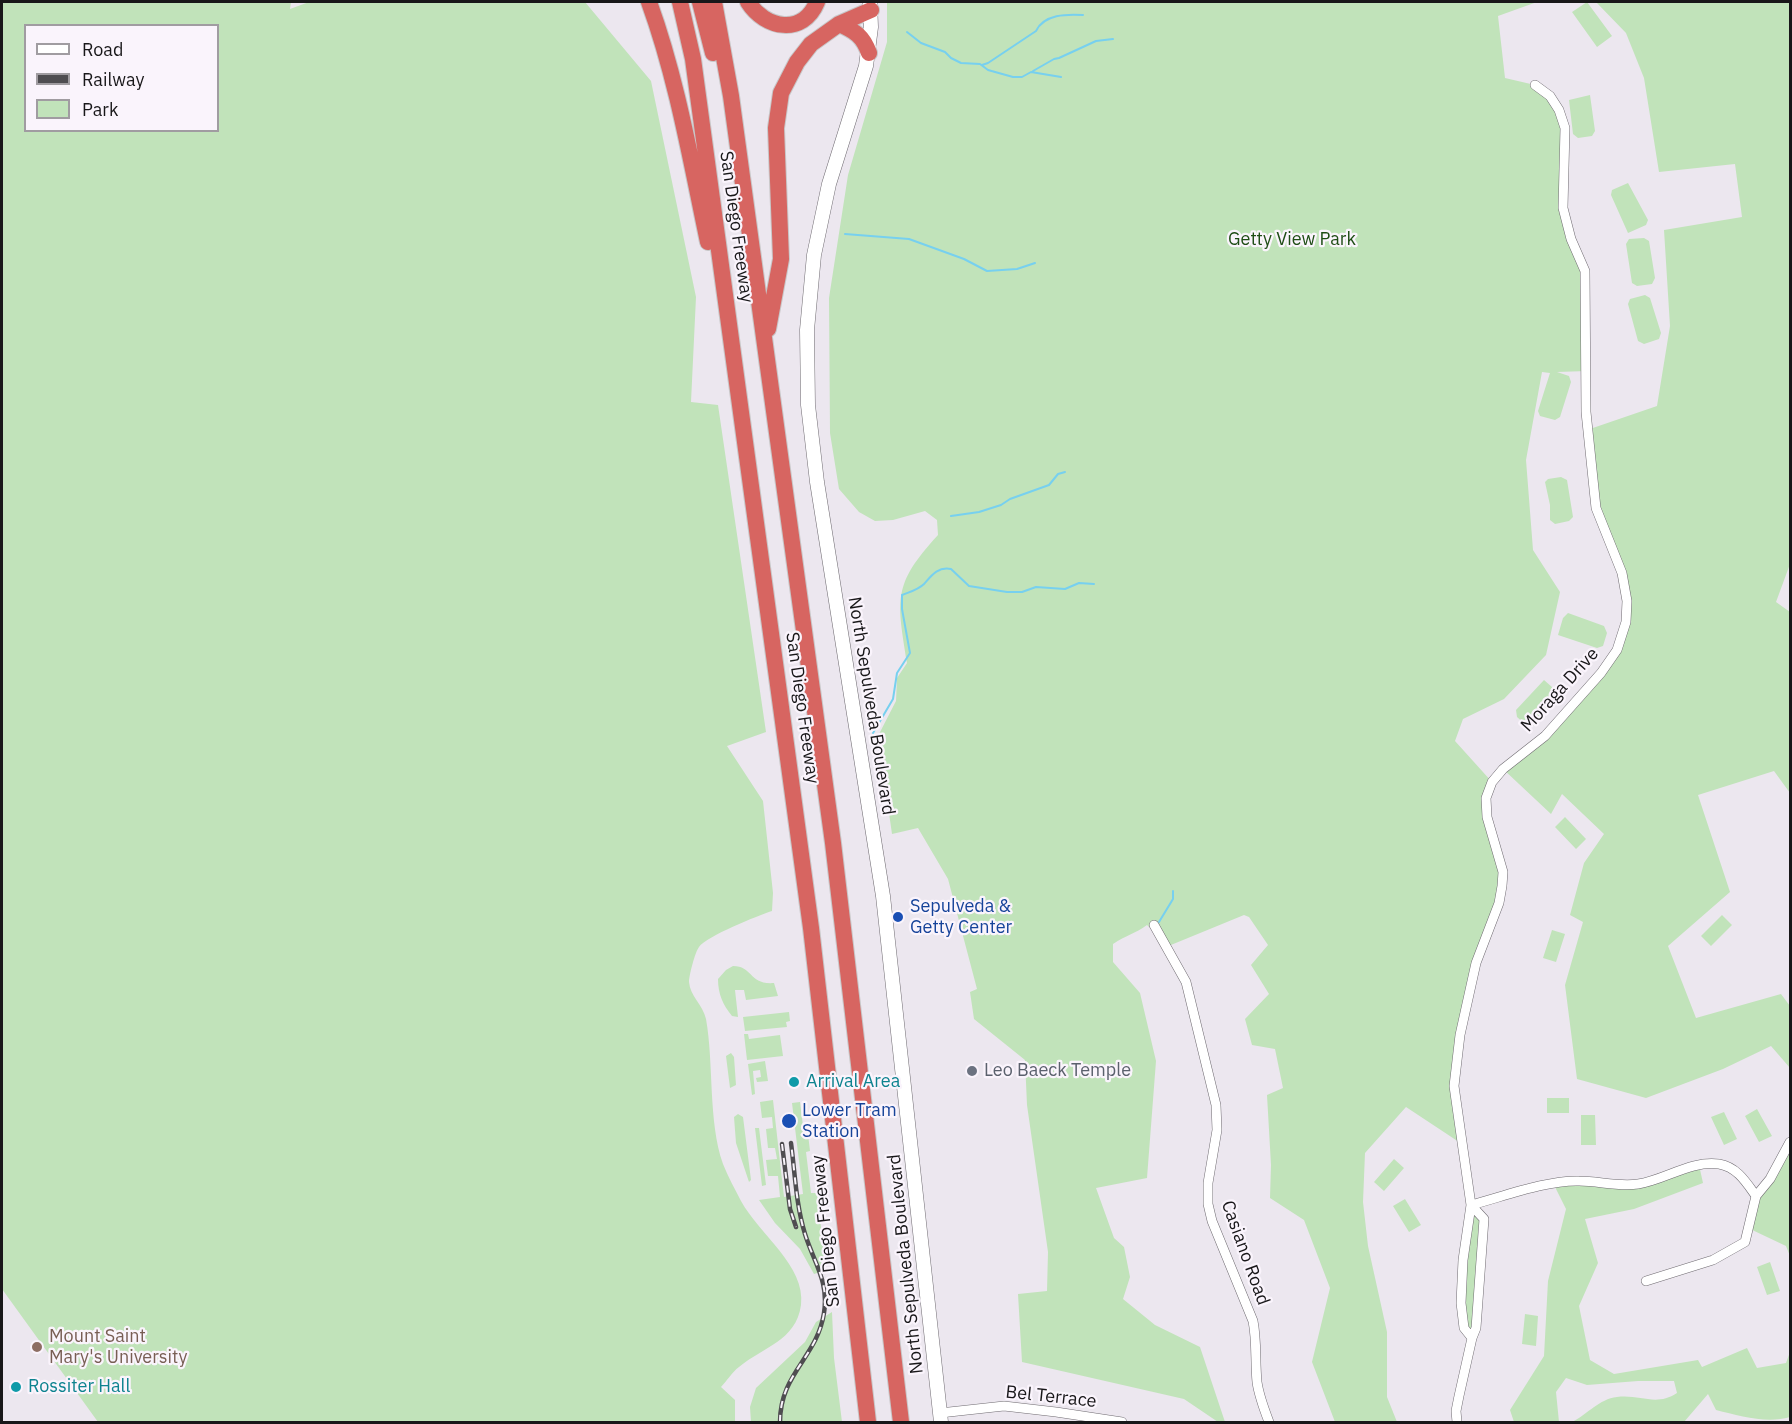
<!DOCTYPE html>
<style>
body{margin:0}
#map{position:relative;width:1792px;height:1424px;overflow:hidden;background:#ece7ef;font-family:"IBM Plex Sans",sans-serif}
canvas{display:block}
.frame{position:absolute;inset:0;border:3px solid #181719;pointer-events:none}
.legend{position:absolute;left:24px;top:24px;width:195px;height:108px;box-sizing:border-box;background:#faf4fc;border:2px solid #a09ca1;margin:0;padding:8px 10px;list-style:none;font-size:18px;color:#181719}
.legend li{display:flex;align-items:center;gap:12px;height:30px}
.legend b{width:30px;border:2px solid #a09ca1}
</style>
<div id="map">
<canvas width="1792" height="1424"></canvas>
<div class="frame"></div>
<ul class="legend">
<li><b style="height:8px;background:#fff"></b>Road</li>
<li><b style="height:8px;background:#4f4d51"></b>Railway</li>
<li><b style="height:16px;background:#c1e3ba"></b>Park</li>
</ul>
</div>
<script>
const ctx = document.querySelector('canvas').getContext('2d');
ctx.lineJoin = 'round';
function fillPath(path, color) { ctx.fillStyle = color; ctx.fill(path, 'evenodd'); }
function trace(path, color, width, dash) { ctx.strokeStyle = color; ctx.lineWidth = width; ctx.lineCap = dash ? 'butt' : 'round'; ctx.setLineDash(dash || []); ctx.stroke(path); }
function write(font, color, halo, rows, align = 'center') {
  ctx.font = font + ' "IBM Plex Sans",sans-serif'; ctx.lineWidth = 4.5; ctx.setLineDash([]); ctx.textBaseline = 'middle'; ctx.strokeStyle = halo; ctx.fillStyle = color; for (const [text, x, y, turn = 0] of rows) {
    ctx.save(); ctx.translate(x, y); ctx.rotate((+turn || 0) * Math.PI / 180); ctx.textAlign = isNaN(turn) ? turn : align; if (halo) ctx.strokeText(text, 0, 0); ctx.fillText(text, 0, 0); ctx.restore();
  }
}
fillPath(new Path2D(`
 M2 2H291L290 9 309 2H585L651 81 696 297 691 402 718 405 766 732 727 746 763 801 773 893 772 911C757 916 707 936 699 947 695 952 689 976 689 982 690 996 703 1005 706 1019 714 1064 708 1121 723 1164 728 1177 735 1189 741 1201 759 1234 806 1266 801 1305 796 1341 763 1347 739 1367 732 1372 727 1381 721 1387L735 1400V1422H98L2 1289ZM26 26H218V130H26Z
 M887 2H1537L1498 16 1505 78 1535 85 1550 96 1565 128 1563 208 1585 271 1587 371 1557 372 1569 376 1571 382 1560 417 1555 420 1540 416 1538 411 1550 373 1542 372 1526 460 1533 550 1560 592 1546 655 1504 699 1463 719 1455 741 1492 782 1486 798 1502 886 1476 963 1454 1086 1462 1144 1406 1107 1365 1153 1363 1202 1368 1246 1387 1332V1397L1397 1422H1335L1312 1362 1330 1288 1304 1220 1270 1198 1271 1165 1267 1095 1283 1088 1275 1049 1252 1045 1245 1019 1269 994 1251 965 1268 945 1249 917 1244 915 1166 947 1152 925 1149 927 1147 925C1135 934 1126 935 1113 944V962L1140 993 1156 1061 1147 1178 1096 1188 1114 1238 1124 1247 1130 1277 1123 1299 1155 1325 1200 1347 1225 1422H1218L1184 1399 1022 1362 1018 1294 1047 1291 1048 1252 1027 1105 1025 1060 974 1019 970 992 977 989 948 879 918 828 892 834 878 736 896 701 897 678 907 663C897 599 892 585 938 535L937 520 925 511 893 520 875 521 859 512 839 489 830 433 829 298 848 175 887 42Z
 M1587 2 1612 36 1597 47 1572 12Z
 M1596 2H1790V564L1776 602 1790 612V793L1774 771 1698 795 1730 892 1668 946 1696 1018 1781 994 1790 1006V1068L1771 1046 1723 1069 1646 1098 1577 1079 1565 985 1583 922 1570 915 1584 863 1604 834 1562 794 1551 814 1503 769 1545 736 1617 650 1627 601 1596 508 1587 430 1657 406 1670 326 1664 230 1742 217 1735 164 1659 172 1644 78 1626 33Z
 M1590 95 1595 131 1592 136 1578 138 1573 134 1569 100Z
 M1628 183 1648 220 1646 225 1628 233 1611 195 1612 190Z
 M1644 238 1649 241 1655 278 1652 284 1637 286 1632 283 1626 244 1629 239Z
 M1645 295 1650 298 1661 333 1659 339 1644 344 1638 341 1628 304 1630 299Z
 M1561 477 1567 480 1573 517 1569 521 1555 524 1550 520V505L1545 482 1548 479Z
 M1568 613 1604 626 1607 633 1603 646 1597 648 1558 635 1563 618Z
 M1544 680 1561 695 1533 726H1527L1517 717 1516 710Z
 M1565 817 1586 839 1576 849 1555 827Z
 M1722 915 1732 925 1711 946 1701 936Z
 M1552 930 1565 934 1556 962 1543 958Z
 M733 966C753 966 749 985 774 983L778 996 746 1000 744 990H735L738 1017 732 1016C723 1005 718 994 718 979L726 970Z
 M789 1012 790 1021 786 1022 787 1027 745 1031 743 1017Z
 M744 1034H748L749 1039 780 1035 783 1056 747 1060Z
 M731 1053 734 1057 736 1085 730 1088 726 1056Z
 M765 1061 768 1081 757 1082 756 1078 761 1077 760 1070 753 1071 755 1094 752 1095 748 1064Z
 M1547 1098H1569V1113H1547Z
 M773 1100 784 1197 803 1194 792 1103 800 1102 803 1126H807L810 1151 806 1152 811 1193H817L826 1270 814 1274 800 1249 775 1223 759 1200 780 1197 778 1176H768L766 1160 777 1159 775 1148H768L766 1129 773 1128 772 1117 762 1118 760 1102Z
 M1757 1109 1772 1136 1759 1142 1745 1116Z
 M1724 1112 1737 1139 1724 1145 1711 1117Z
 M738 1114 743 1117 751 1180 749 1182 736 1143 734 1117Z
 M1581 1115H1595L1596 1145H1581Z
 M755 1128H759L766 1185 762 1186Z
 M1790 1142V1256L1786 1246 1748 1228 1756 1196Z
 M1394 1159 1404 1168 1384 1191 1374 1182Z
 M1699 1165 1703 1183 1634 1209 1585 1219 1598 1263 1579 1306 1590 1360 1614 1374 1698 1360 1702 1367 1747 1348 1757 1368 1786 1363 1790 1352V1417C1767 1424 1740 1416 1716 1410L1708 1394 1684 1422 1637 1421 1572 1422C1588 1414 1599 1399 1617 1397 1640 1394 1656 1407 1677 1393L1674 1381H1638L1587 1385 1566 1378 1556 1392 1559 1422H1514L1510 1410 1544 1356 1548 1281 1566 1209 1553 1183 1639 1184Z
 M1405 1199 1421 1225 1409 1232 1393 1206Z
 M1471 1205 1484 1219 1472 1338 1461 1302Z
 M1770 1262 1780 1291 1767 1295 1757 1267Z
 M832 1312 834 1358 842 1422H751L750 1407 756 1388 805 1342 816 1322Z
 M1525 1314 1538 1316 1536 1346 1522 1344Z`), '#c1e3ba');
trace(new Path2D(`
 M907 32 921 43 945 52 951 58 961 63 980 64 988 70 1013 77H1022L1031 72 1061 77
 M982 65 988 63 1036 31C1044 14 1067 14 1083 15
 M1033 71 1054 59 1059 58 1096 41 1113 39
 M845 234 909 239 964 259 987 271 1017 269 1035 263
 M951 516 979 512 1001 505 1010 499 1049 485 1058 474 1065 472
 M873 733 893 699 897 673 910 653 902 609V595C909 592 918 590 924 584 931 576 938 566 951 569L969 586 1007 592H1022L1036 587 1065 589 1079 583 1094 584
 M1159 922 1173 899V891`), '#77d0ef', 2);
const minor = new Path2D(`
 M1154 925 1186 982 1216 1105 1217 1130 1208 1183V1204L1212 1221 1253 1321C1257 1341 1255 1361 1257 1382 1259 1396 1264 1409 1269 1422
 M1756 1196 1770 1179 1790 1142
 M1471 1205C1502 1197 1547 1180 1579 1181 1599 1181 1618 1187 1638 1184 1665 1180 1691 1160 1719 1164 1737 1167 1746 1182 1756 1196L1745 1242 1713 1260 1646 1281
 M1472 1338 1464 1328 1461 1303 1463 1260 1471 1205 1454 1086 1460 1035 1476 963 1499 903 1502 886 1503 872 1487 817 1486 798 1492 782 1503 769 1545 736 1601 673 1617 650 1626 622 1627 601 1622 573 1596 508 1586 412 1585 271 1571 239 1563 208 1565 128 1559 110 1550 96 1535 85
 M940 1413 1004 1406 1056 1412 1122 1422
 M1457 1422 1456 1411 1459 1396 1472 1338 1476 1328 1484 1219 1471 1205`);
const secondary = new Path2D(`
 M870 2 871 27 866 66 829 184 814 255 807 330 808 405 817 482 883 896 941 1422`);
const motorway = new Path2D(`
 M649 2C677 79 691 162 708 242
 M680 2 693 59 811 928 868 1422
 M700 2 713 53
 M714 2 731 96 833 843 901 1422
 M748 2C765 29 803 36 817 2
 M839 24C855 31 863 36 869 53
 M768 329 781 259 776 128 781 93 797 62 811 44 839 24 871 10`);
trace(minor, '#6f6b71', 10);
trace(secondary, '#6f6b71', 15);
trace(motorway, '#c8c7c8', 18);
trace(minor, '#fff', 9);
trace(secondary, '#fff', 14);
trace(motorway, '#d76561', 16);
const rail = new Path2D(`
 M782 1144 790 1209 796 1227
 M780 1422C780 1373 817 1358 824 1313 829 1281 814 1263 805 1234 796 1205 795 1173 791 1143`);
trace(rail, '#4f4d51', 4.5);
trace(rail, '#faf4fc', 2, [7]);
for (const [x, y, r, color] of [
 [898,917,6,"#1a4fb4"],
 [972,1071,6,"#6b7280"],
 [794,1082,6,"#0f9aa8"],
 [789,1121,8,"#1a4fb4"],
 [37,1347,6,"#8d6e63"],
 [16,1387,6,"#0f9aa8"]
]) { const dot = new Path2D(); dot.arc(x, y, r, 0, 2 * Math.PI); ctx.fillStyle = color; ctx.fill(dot); trace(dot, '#faf4fc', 2); }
write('18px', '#181719', '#faf4fc', [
 ["San Diego Freeway",736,227,82],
 ["Moraga Drive",1560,690,-48],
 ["North Sepulveda Boulevard",871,706,81],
 ["San Diego Freeway",802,708,82],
 ["San Diego Freeway",826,1231,-96],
 ["Casiano Road",1245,1253,70],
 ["North Sepulveda Boulevard",906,1264,-96],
 ["Bel Terrace",1051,1397,6]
]);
write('18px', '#1e4d15', '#faf4fc', [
 ["Getty View Park",1292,240]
]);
write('18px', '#164399', '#faf4fc', [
 ["Sepulveda &",910,907],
 ["Getty Center",910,928],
 ["Lower Tram",802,1111],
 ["Station",802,1132]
], 'left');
write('18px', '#5b616d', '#faf4fc', [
 ["Leo Baeck Temple",984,1071]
], 'left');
write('18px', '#0d838f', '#faf4fc', [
 ["Arrival Area",806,1082],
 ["Rossiter Hall",28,1387]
], 'left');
write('18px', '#785e54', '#faf4fc', [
 ["Mount Saint",49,1337],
 ["Mary's University",49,1358]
], 'left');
</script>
